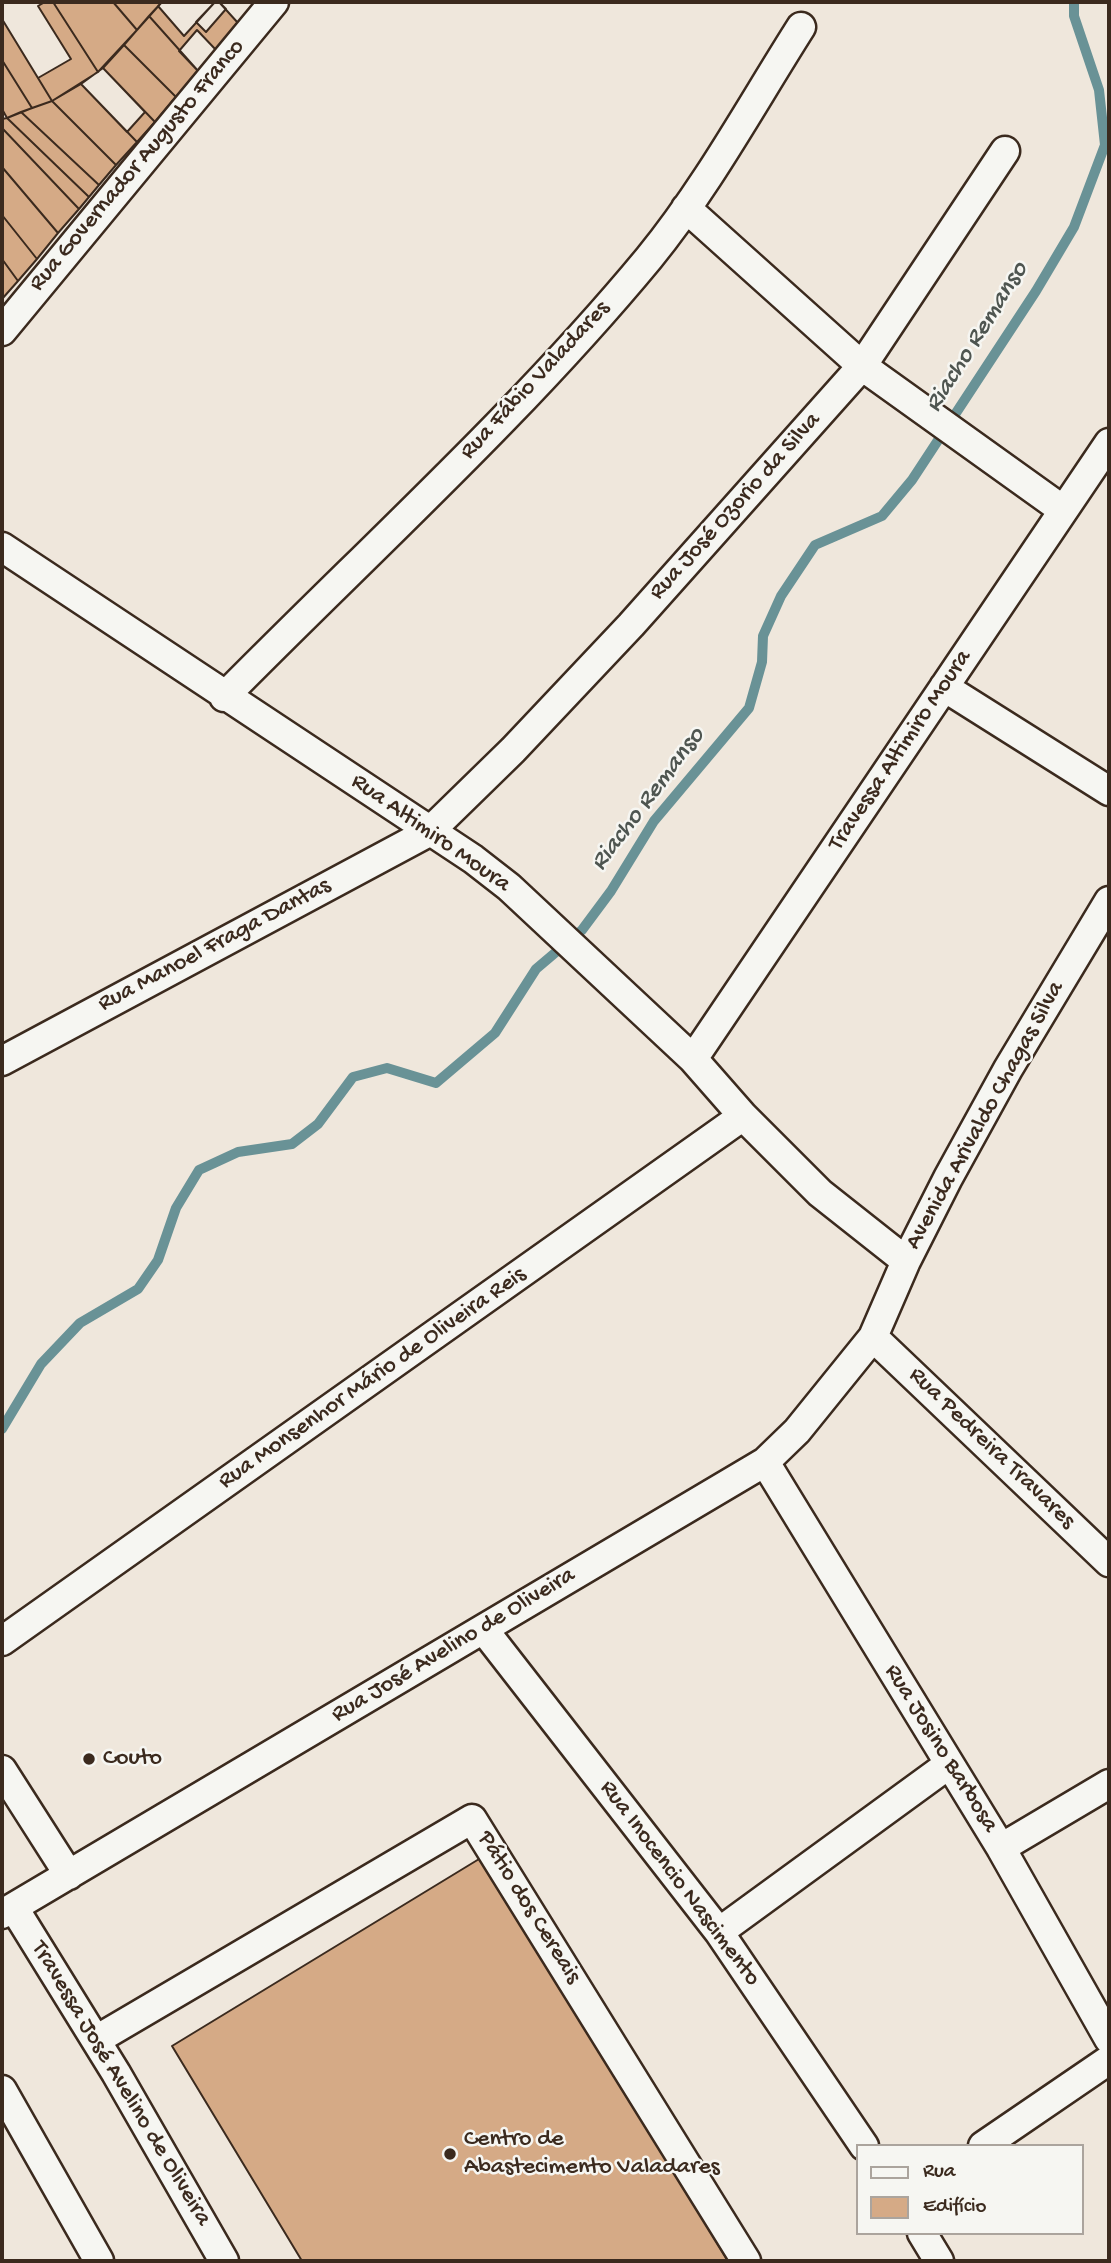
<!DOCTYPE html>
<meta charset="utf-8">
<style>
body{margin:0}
#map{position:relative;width:1111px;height:2263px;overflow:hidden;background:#efe7dc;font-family:"Gochi Hand",sans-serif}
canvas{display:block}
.frame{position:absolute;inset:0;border:4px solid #3b2a1e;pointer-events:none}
.legend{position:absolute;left:856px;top:2144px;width:228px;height:91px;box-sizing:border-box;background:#f6f6f2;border:2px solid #aba49d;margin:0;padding:9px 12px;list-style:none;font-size:21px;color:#3b2a1e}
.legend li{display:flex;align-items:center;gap:14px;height:35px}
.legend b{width:35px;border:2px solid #aba49d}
</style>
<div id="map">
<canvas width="1111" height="2263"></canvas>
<div class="frame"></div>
<ul class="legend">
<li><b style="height:9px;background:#f6f6f2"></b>Rua</li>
<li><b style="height:19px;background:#d5aa86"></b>Edifício</li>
</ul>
</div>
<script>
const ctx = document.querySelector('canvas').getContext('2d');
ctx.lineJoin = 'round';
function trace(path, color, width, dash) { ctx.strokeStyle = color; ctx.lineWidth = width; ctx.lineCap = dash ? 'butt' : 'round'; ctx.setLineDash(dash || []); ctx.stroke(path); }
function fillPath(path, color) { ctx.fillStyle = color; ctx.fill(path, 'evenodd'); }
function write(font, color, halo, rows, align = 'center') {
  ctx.font = font + ' "Gochi Hand",sans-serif'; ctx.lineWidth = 5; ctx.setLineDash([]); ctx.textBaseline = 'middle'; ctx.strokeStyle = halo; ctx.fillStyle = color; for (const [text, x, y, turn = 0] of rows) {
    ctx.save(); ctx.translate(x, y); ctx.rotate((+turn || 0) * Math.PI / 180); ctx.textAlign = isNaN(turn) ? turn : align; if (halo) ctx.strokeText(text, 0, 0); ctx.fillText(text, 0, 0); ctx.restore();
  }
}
trace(new Path2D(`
 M2 1429 41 1364 80 1323 138 1289 158 1260 176 1208 199 1170 238 1152 292 1144 318 1124 353 1077 387 1068 436 1083 495 1033 536 969 582 930 611 891 654 821 749 708 762 662 763 636 781 596 815 545 882 516 912 480 1036 291 1074 227 1105 145 1099 90 1074 16V2`), '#699296', 10);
const building = new Path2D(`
 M2 2H53L98 72 52 101 2 19Z
 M2 2H45L38 6 71 59 38 78 2 19Z
 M53 2H113L137 30 98 72Z
 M113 2H162L137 30Z
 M162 2H255L199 72 149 16Z
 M162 2H215L184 36 158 6Z
 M215 2H219L226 9 206 32 196 22Z
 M219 2H255L238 23Z
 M149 16 199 72 176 97 124 45Z
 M2 19 38 78 52 101 32 108 2 60Z
 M197 30 216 50 199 72 179 51Z
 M124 45 176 97 155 122 103 68Z
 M2 60 32 108 7 118 2 109Z
 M103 68 155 122 137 142 81 84Z
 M103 68 145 112 127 132 81 84Z
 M81 84 137 142 116 165 52 101Z
 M52 101 116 165 99 185 21 112Z
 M21 112 99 185 89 197 7 118Z
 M7 118 89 197 79 209 2 128V119Z
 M2 128 79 209 58 233 2 167Z
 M2 167 58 233 37 259 2 215Z
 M2 215 37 259 18 281 2 259Z
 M2 259 18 281 2 299Z
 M484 1856 728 2261H302L172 2046Z`);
fillPath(building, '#d5aa86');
trace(building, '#3b2a1e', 2);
const street = new Path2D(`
 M686 208 862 366 1063 510
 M2 331 274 2
 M2 547 473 859 509 887 693 1059 743 1116 820 1193 906 1261
 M944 687 1109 791
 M224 697C367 552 520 414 649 258 707 187 752 104 801 27
 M693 1059 1109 443
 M2 1061 429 832 513 750 631 625 862 366 1005 151
 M873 1337 1109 1562
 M765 1462 1001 1848 1109 2039
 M484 1630 719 1932 864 2146
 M2 1641 743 1116
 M2 1770 69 1875
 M1001 1848 1109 1784
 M14 1908 116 2073 224 2261
 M2 1914 765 1462 797 1431 873 1337 906 1261 948 1178 1008 1069 1109 901
 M719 1932 948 1765
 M96 2040 472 1819 746 2261
 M2 2090 99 2261
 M983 2146 1109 2060
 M922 2233 939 2261`);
trace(street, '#3b2a1e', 33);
trace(street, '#f6f6f2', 28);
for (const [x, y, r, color] of [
 [89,1759,7,"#3b2a1e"],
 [450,2154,7,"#3b2a1e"]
]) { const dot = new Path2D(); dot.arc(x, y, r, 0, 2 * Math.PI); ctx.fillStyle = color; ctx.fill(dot); trace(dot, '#f6f6f2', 2.5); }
write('24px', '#3b2a1e', '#f6f6f2', [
 ["Rua Governador Augusto Franco",138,166,-50],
 ["Rua Fábio Valadares",536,381,-47],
 ["Rua José Ozorio da Silva",736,507,-48],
 ["Travessa Altimiro Moura",901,751,-56],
 ["Rua Altimiro Moura",430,834,35],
 ["Rua Manoel Fraga Dantas",215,946,-28],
 ["Avenida Arivaldo Chagas Silva",986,1116,-61],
 ["Rua Monsenhor Mário de Oliveira Reis",373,1379,-35],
 ["Rua Pedreira Travares",991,1449,44],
 ["Rua José Avelino de Oliveira",454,1646,-31],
 ["Rua Josino Barbosa",940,1749,58],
 ["Rua Inocencio Nascimento",679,1884,53],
 ["Pátio dos Cereais",528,1908,58],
 ["Travessa José Avelino de Oliveira",120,2084,59]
]);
write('24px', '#3b2a1e', '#f6f6f2', [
 ["Couto",103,1759],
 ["Centro de",464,2140],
 ["Abastecimento Valadares",464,2168]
], 'left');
write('italic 26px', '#4e5550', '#f6f6f2', [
 ["Riacho Remanso",978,338,-58],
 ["Riacho Remanso",649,800,-53]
]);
</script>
